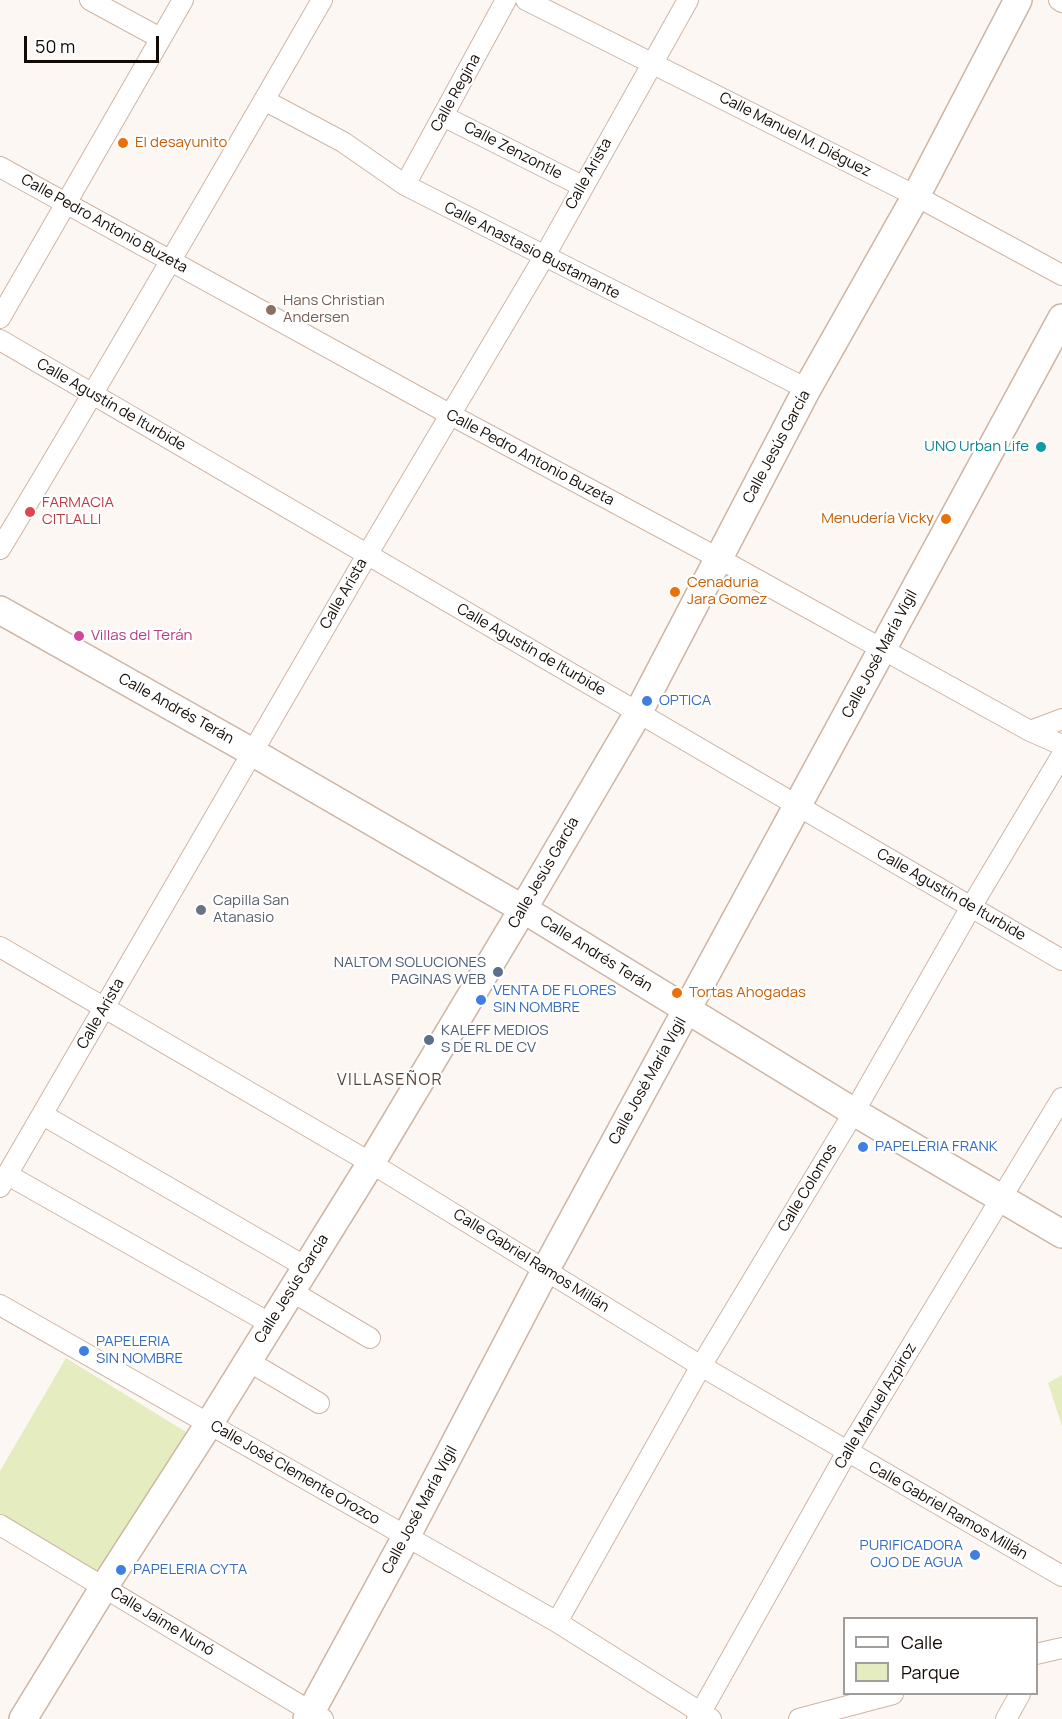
<!DOCTYPE html>
<meta charset="utf-8">
<style>
body{margin:0}
#map{position:relative;width:1062px;height:1719px;overflow:hidden;background:#fdf7f4;font-family:Manrope,sans-serif}
canvas{display:block}
.legend{position:absolute;left:843px;top:1617px;width:195px;height:78px;box-sizing:border-box;background:#fff;border:2px solid #a09d9b;margin:0;padding:8px 10px;list-style:none;font-size:18px;color:#120a05}
.legend li{display:flex;align-items:center;gap:12px;height:30px}
.legend b{width:30px;border:2px solid #a09d9b}
.scale{position:absolute;left:24px;top:36px;width:135px;height:27px;box-sizing:border-box;border:3px solid #120a05;border-top:0;padding-left:8px;font-size:18px;line-height:21px;white-space:nowrap;color:#120a05;-webkit-text-stroke:4px #fff;paint-order:stroke}
</style>
<div id="map">
<canvas width="1062" height="1719"></canvas>
<ul class="legend">
<li><b style="height:8px;background:#fff"></b>Calle</li>
<li><b style="height:16px;background:#e5edc0"></b>Parque</li>
</ul>
<div class="scale">50 m</div>
</div>
<script>
const ctx = document.querySelector('canvas').getContext('2d');
ctx.lineJoin = 'round';
function fillPath(path, color) { ctx.fillStyle = color; ctx.fill(path, 'evenodd'); }
function trace(path, color, width, dash) { ctx.strokeStyle = color; ctx.lineWidth = width; ctx.lineCap = dash ? 'butt' : 'round'; ctx.setLineDash(dash || []); ctx.stroke(path); }
function write(font, color, halo, rows, align = 'center') {
  ctx.font = font + ' Manrope,sans-serif'; ctx.lineWidth = 4.5; ctx.setLineDash([]); ctx.textBaseline = 'middle'; ctx.strokeStyle = halo; ctx.fillStyle = color; for (const [text, x, y, turn = 0] of rows) {
    ctx.save(); ctx.translate(x, y); ctx.rotate((+turn || 0) * Math.PI / 180); ctx.textAlign = isNaN(turn) ? turn : align; if (halo) ctx.strokeText(text, 0, 0); ctx.fillText(text, 0, 0); ctx.restore();
  }
}
fillPath(new Path2D(`
 M66 1358 191 1435 101 1573 0 1516V1471Z
 M1062 1375V1426L1048 1383Z`), '#e5edc0');
const street = new Path2D(`
 M90 0 160 38
 M526 0 916 196 1062 275
 M1059 0 1062 2
 M264 100 343 142 405 185 807 389
 M443 116 582 186
 M0 167 451 415 718 558 1030 731 1062 745
 M405 185 506 0
 M0 318 183 0
 M0 340 1062 960
 M0 549C110 367 216 183 322 0
 M1030 731 1062 719
 M0 947 371 1163 701 1366 1062 1576
 M43 1115 306 1267
 M8 1175 271 1324
 M0 1187 367 555 544 257 688 0
 M291 1291 370 1338
 M0 1305 557 1622 711 1719
 M248 1361 319 1403
 M0 1525 323 1719
 M557 1622 701 1366 854 1112 971 907 1062 755
 M1036 1654 1062 1648
 M697 1719 847 1452 1062 1098
 M799 1719 893 1694
 M1006 1719 1020 1694`);
const secondary = new Path2D(`
 M0 610 252 752 523 909 854 1112 1062 1234
 M23 1719 104 1587 209 1424 371 1163 523 909 638 713 807 389 916 196 1018 0
 M307 1719 406 1537 546 1269 1062 318`);
trace(street, '#cdb5a4', 22);
trace(secondary, '#cdb5a4', 30);
trace(street, '#fff', 20);
trace(secondary, '#fff', 27);
for (const [x, y, r, color] of [
 [123,143,6,"#e8710a"],
 [271,310,6,"#8d6e63"],
 [1041,447,6,"#0f9aa8"],
 [30,512,6,"#e0444e"],
 [946,519,6,"#e8710a"],
 [675,592,6,"#e8710a"],
 [79,636,6,"#d1479c"],
 [647,701,6,"#3f7fe0"],
 [201,910,6,"#6b7280"],
 [498,972,6,"#5c6f8a"],
 [677,993,6,"#e8710a"],
 [481,1000,6,"#3f7fe0"],
 [429,1040,6,"#5c6f8a"],
 [863,1147,6,"#3f7fe0"],
 [84,1351,6,"#3f7fe0"],
 [975,1555,6,"#3f7fe0"],
 [121,1570,6,"#3f7fe0"]
]) { const dot = new Path2D(); dot.arc(x, y, r, 0, 2 * Math.PI); ctx.fillStyle = color; ctx.fill(dot); trace(dot, '#fff', 2); }
write('15px', '#120a05', '#fff', [
 ["Calle Regina",456,93,-61],
 ["Calle Manuel M. Diéguez",795,135,27],
 ["Calle Zenzontle",513,151,27],
 ["Calle Arista",589,174,-61],
 ["Calle Pedro Antonio Buzeta",104,224,29],
 ["Calle Anastasio Bustamante",532,251,27],
 ["Calle Agustín de Iturbide",111,405,30],
 ["Calle Jesús García",777,447,-62],
 ["Calle Pedro Antonio Buzeta",530,458,28],
 ["Calle Arista",344,594,-60],
 ["Calle Agustín de Iturbide",531,650,30],
 ["Calle José María Vigil",880,654,-62],
 ["Calle Andrés Terán",176,709,29],
 ["Calle Jesús García",544,873,-60],
 ["Calle Agustín de Iturbide",951,895,30],
 ["Calle Andrés Terán",596,954,32],
 ["Calle Arista",101,1014,-60],
 ["Calle José María Vigil",648,1081,-61],
 ["Calle Colomos",808,1188,-59],
 ["Calle Gabriel Ramos Millán",531,1261,32],
 ["Calle Jesús García",292,1289,-58],
 ["Calle Manuel Azpiroz",876,1406,-59],
 ["Calle José Clemente Orozco",295,1473,30],
 ["Calle José María Vigil",420,1510,-62],
 ["Calle Gabriel Ramos Millán",948,1511,30],
 ["Calle Jaime Nunó",162,1622,31]
]);
write('15px', '#c56008', '#fff', [
 ["El desayunito",135,143],
 ["Menudería Vicky",934,519,"right"],
 ["Cenaduria",687,583],
 ["Jara Gomez",687,600],
 ["Tortas Ahogadas",689,993]
], 'left');
write('15px', '#785e54', '#fff', [
 ["Hans Christian",283,301],
 ["Andersen",283,318]
], 'left');
write('15px', '#0d838f', '#fff', [
 ["UNO Urban Life",1029,447]
], 'right');
write('15px', '#be3a42', '#fff', [
 ["FARMACIA",42,503],
 ["CITLALLI",42,520]
], 'left');
write('15px', '#b23c85', '#fff', [
 ["Villas del Terán",91,636]
], 'left');
write('15px', '#366cbe', '#fff', [
 ["OPTICA",659,701],
 ["VENTA DE FLORES",493,991],
 ["SIN NOMBRE",493,1008],
 ["PAPELERIA FRANK",875,1147],
 ["PAPELERIA",96,1342],
 ["SIN NOMBRE",96,1359],
 ["PURIFICADORA",963,1546,"right"],
 ["OJO DE AGUA",963,1563,"right"],
 ["PAPELERIA CYTA",133,1570]
], 'left');
write('15px', '#5b616d', '#fff', [
 ["Capilla San",213,901],
 ["Atanasio",213,918]
], 'left');
write('15px', '#4e5e75', '#fff', [
 ["NALTOM SOLUCIONES",486,963],
 ["PAGINAS WEB",486,980],
 ["KALEFF MEDIOS",441,1031,"left"],
 ["S DE RL DE CV",441,1048,"left"]
], 'right');
ctx.letterSpacing = '1.5px';
write('16px', '#584435', '#fff', [
 ["VILLASEÑOR",390,1081]
]);
ctx.letterSpacing = '0px';
</script>
